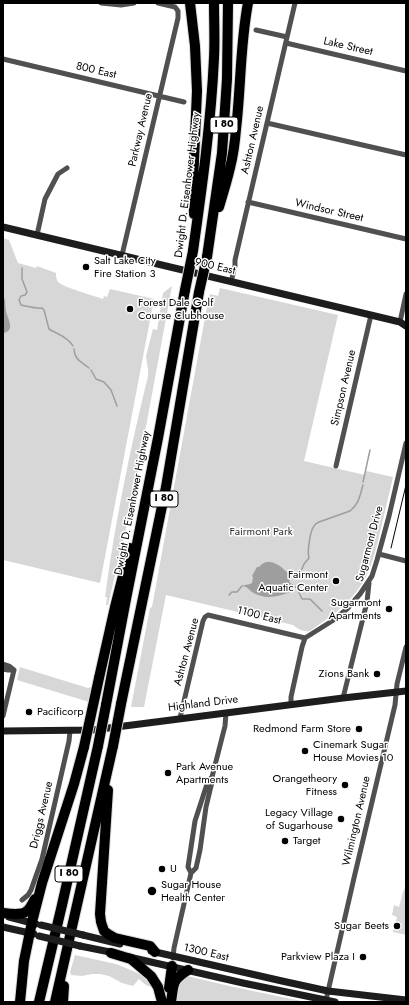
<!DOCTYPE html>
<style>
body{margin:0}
#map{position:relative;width:409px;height:1005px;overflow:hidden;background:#fff;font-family:Jost,sans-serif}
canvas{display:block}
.frame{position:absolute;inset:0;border:4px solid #000;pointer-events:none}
</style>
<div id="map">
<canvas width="409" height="1005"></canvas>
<div class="frame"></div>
</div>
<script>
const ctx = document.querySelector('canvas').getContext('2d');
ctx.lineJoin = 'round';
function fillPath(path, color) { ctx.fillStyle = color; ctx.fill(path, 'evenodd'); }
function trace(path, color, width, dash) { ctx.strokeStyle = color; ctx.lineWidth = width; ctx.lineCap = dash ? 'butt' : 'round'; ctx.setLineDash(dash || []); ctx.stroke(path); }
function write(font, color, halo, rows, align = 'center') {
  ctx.font = font + ' Jost,sans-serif'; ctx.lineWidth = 3; ctx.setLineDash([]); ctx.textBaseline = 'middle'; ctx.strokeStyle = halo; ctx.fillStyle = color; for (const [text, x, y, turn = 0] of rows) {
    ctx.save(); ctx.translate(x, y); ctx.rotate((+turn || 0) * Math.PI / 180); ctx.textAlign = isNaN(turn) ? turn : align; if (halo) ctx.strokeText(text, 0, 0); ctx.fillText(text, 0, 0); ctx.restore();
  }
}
fillPath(new Path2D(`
 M3 238 9 240 18 263 36 268 37 266 56 273C56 276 56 279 58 282 65 288 92 295 103 299L104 296 107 297 110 289 154 299 100 583 3 560Z
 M172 286 131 508 108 605H106L107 597H105C115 522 130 449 148 376V370L146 356 153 329 157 330 163 293Z
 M220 288 338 315 304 461 365 475 366 471 393 477C389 494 385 511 381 528 376 550 371 573 357 591 344 608 327 619 310 631 303 632 298 629 293 625L166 595 144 707H131L150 608 152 607 206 312 210 294 218 296Z
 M20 667 88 688 91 687V693L89 702 17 680Z
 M406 885V935L393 932 397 917 392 915 394 905 399 907 403 892Z
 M75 955 116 964 133 971 141 975 153 986C147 988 143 982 139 979L133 986 122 983 109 976 100 974H92L82 976 71 975 70 972Z
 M187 976 229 986 306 1002H174L179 980Z`), '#d7d7d7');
fillPath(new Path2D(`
 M3 295C6 300 5 305 6 311 7 318 16 330 4 333H3Z
 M266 562C270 562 273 562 276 564 283 566 285 574 293 573V574L291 575 289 578 290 583 294 585 290 592C278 597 264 600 252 592 247 588 248 587 242 586H241L250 584 252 583 253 577 252 576 257 567H259L262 564Z`), '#9e9e9e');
trace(new Path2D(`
 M22 268V279L27 292 25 295 21 296 19 300 21 305C26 306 38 309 42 308L44 310 49 329C57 334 68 337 73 346
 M74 349C75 361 81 361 89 368
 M91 370 96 379 104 382 111 390 117 406
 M363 482 370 450
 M293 574 301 571 304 564 309 558C307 552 310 531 314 526 316 523 317 523 319 522L350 511C359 504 360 495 363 485
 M293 586 297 588 302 599H310L322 611
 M229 595 232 592H237L242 586`), '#9e9e9e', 1.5);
const highway = new Path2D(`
 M190 3 195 46 197 91 193 184 194 214
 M219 207C223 194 227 181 230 168 233 156 235 142 236 129 241 87 240 45 248 3
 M193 251C202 187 211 123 214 58 215 40 214 21 214 3
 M207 257 222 153 227 79 228 3
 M99 678 115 607 130 548
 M121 704 166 487 199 292
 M106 705 126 599 158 438 185 290
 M108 790 100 914 101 922 104 931 108 934 115 938 150 946 155 952
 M3 913C10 914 23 916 28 910 31 907 33 902 35 899
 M111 953 131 959 151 976 158 987 162 1002
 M169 988 172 966
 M20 1002 24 961 32 922 42 883 74 784 84 747
 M39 1002 62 905 98 746
 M55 1002 113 746
 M63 1002 64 986
 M171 1002C174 984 171 981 188 970`);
trace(highway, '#dbdbdb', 12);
trace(new Path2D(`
 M101 3 121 5 134 3
 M256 30 287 37
 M286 43 406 71
 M3 59 184 102
 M267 123 406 155
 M248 202 406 239
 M37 235 45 199 58 174 67 168
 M122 255 178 18V11L175 7 158 3
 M231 282 235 266V260L295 3
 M400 322 406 294
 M336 466 371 315
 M379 554 406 561
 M3 664 9 666 14 670
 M3 669 8 670H14
 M343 698 367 602 369 583
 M291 705V697L302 647 305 638 332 621 347 609 360 594 372 576 377 560 389 516 406 443
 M3 716 14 670
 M180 718 203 621 205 617 208 615 305 638
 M191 873 188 867 195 821 208 781 212 777
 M22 900 28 895 31 890 42 859 69 741 70 731
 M173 958 174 948 191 873 196 868 200 850 206 807 212 782V777L225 726 226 713
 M326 1000 354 878 395 705 397 684 406 647`), '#505050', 5);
trace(new Path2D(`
 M3 227 400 322 406 326
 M3 731 93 730 343 698 406 691
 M9 917 36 924
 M3 927 34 934
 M83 935 120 944
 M80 946 115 953
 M151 951 282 981 328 991 406 1000
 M129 957 243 983 335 1002`), '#1d1d1d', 7);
trace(highway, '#000', 10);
trace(new Path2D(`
 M391 548 406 485`), '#000', 1);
const highwayBridge = new Path2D(`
 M185 290 193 251
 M199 292 207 257
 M98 746 106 705
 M113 746 121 704
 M84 747 99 678`);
trace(highwayBridge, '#dbdbdb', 12, []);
trace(new Path2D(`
 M41 925 83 935
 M39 936 80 946`), '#1d1d1d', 7);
trace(highwayBridge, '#000', 10);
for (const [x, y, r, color] of [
 [86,267,4,"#000"],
 [130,309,4,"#000"],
 [336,581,4,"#000"],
 [389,609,4,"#000"],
 [377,674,4,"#000"],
 [29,712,4,"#000"],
 [359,729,4,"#000"],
 [305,751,4,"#000"],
 [168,773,4,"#000"],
 [345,785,4,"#000"],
 [341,819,4,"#000"],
 [285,841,4,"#000"],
 [162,869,4,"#000"],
 [152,891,5,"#000"],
 [397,926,4,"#000"],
 [363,957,4,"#000"]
]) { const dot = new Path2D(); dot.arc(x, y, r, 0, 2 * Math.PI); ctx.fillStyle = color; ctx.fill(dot); trace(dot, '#fff', 1.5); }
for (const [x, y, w] of [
 [224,125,28],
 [164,499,28],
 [69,874,28]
]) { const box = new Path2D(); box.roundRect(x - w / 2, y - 8, w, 16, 3); ctx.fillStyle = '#fff'; ctx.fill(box); trace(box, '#000', 1); }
write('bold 10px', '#000', null, [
 ["I 80",224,125],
 ["I 80",164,499],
 ["I 80",69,874]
]);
write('11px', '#000', '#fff', [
 ["Lake Street",348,47,13],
 ["800 East",96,71,13],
 ["Parkway Avenue",141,130,-77],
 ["Ashton Avenue",253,140,-77],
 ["Dwight D. Eisenhower Highway",188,185,-83],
 ["Windsor Street",329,211,13],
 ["900 East",215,267,13],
 ["Simpson Avenue",344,388,-77],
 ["Dwight D. Eisenhower Highway",133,503,-79],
 ["Sugarmont Drive",370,544,-75],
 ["1100 East",259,616,14],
 ["Ashton Avenue",187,652,-75],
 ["Highland Drive",203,704,-7],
 ["Driggs Avenue",42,815,-77],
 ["Wilmington Avenue",357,821,-77],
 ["1300 East",206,953,13]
]);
write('11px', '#000', '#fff', [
 ["Salt Lake City",94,261],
 ["Fire Station 3",94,274],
 ["Forest Dale Golf",138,303],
 ["Course Clubhouse",138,316],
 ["Fairmont",328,575,"right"],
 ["Aquatic Center",328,588,"right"],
 ["Sugarmont",381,603,"right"],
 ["Apartments",381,616,"right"],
 ["Zions Bank",369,674,"right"],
 ["Pacificorp",37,712],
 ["Redmond Farm Store",351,729,"right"],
 ["Cinemark Sugar",313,745],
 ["House Movies 10",313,758],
 ["Park Avenue",176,767],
 ["Apartments",176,780],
 ["Orangetheory",337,779,"right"],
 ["Fitness",337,792,"right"],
 ["Legacy Village",333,813,"right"],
 ["of Sugarhouse",333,826,"right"],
 ["Target",293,841],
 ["U",170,869],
 ["Sugar House",161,885],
 ["Health Center",161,898],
 ["Sugar Beets",389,926,"right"],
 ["Parkview Plaza I",355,957,"right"]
], 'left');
write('11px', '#2e2e2e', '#fff', [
 ["Fairmont Park",261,532]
]);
</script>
